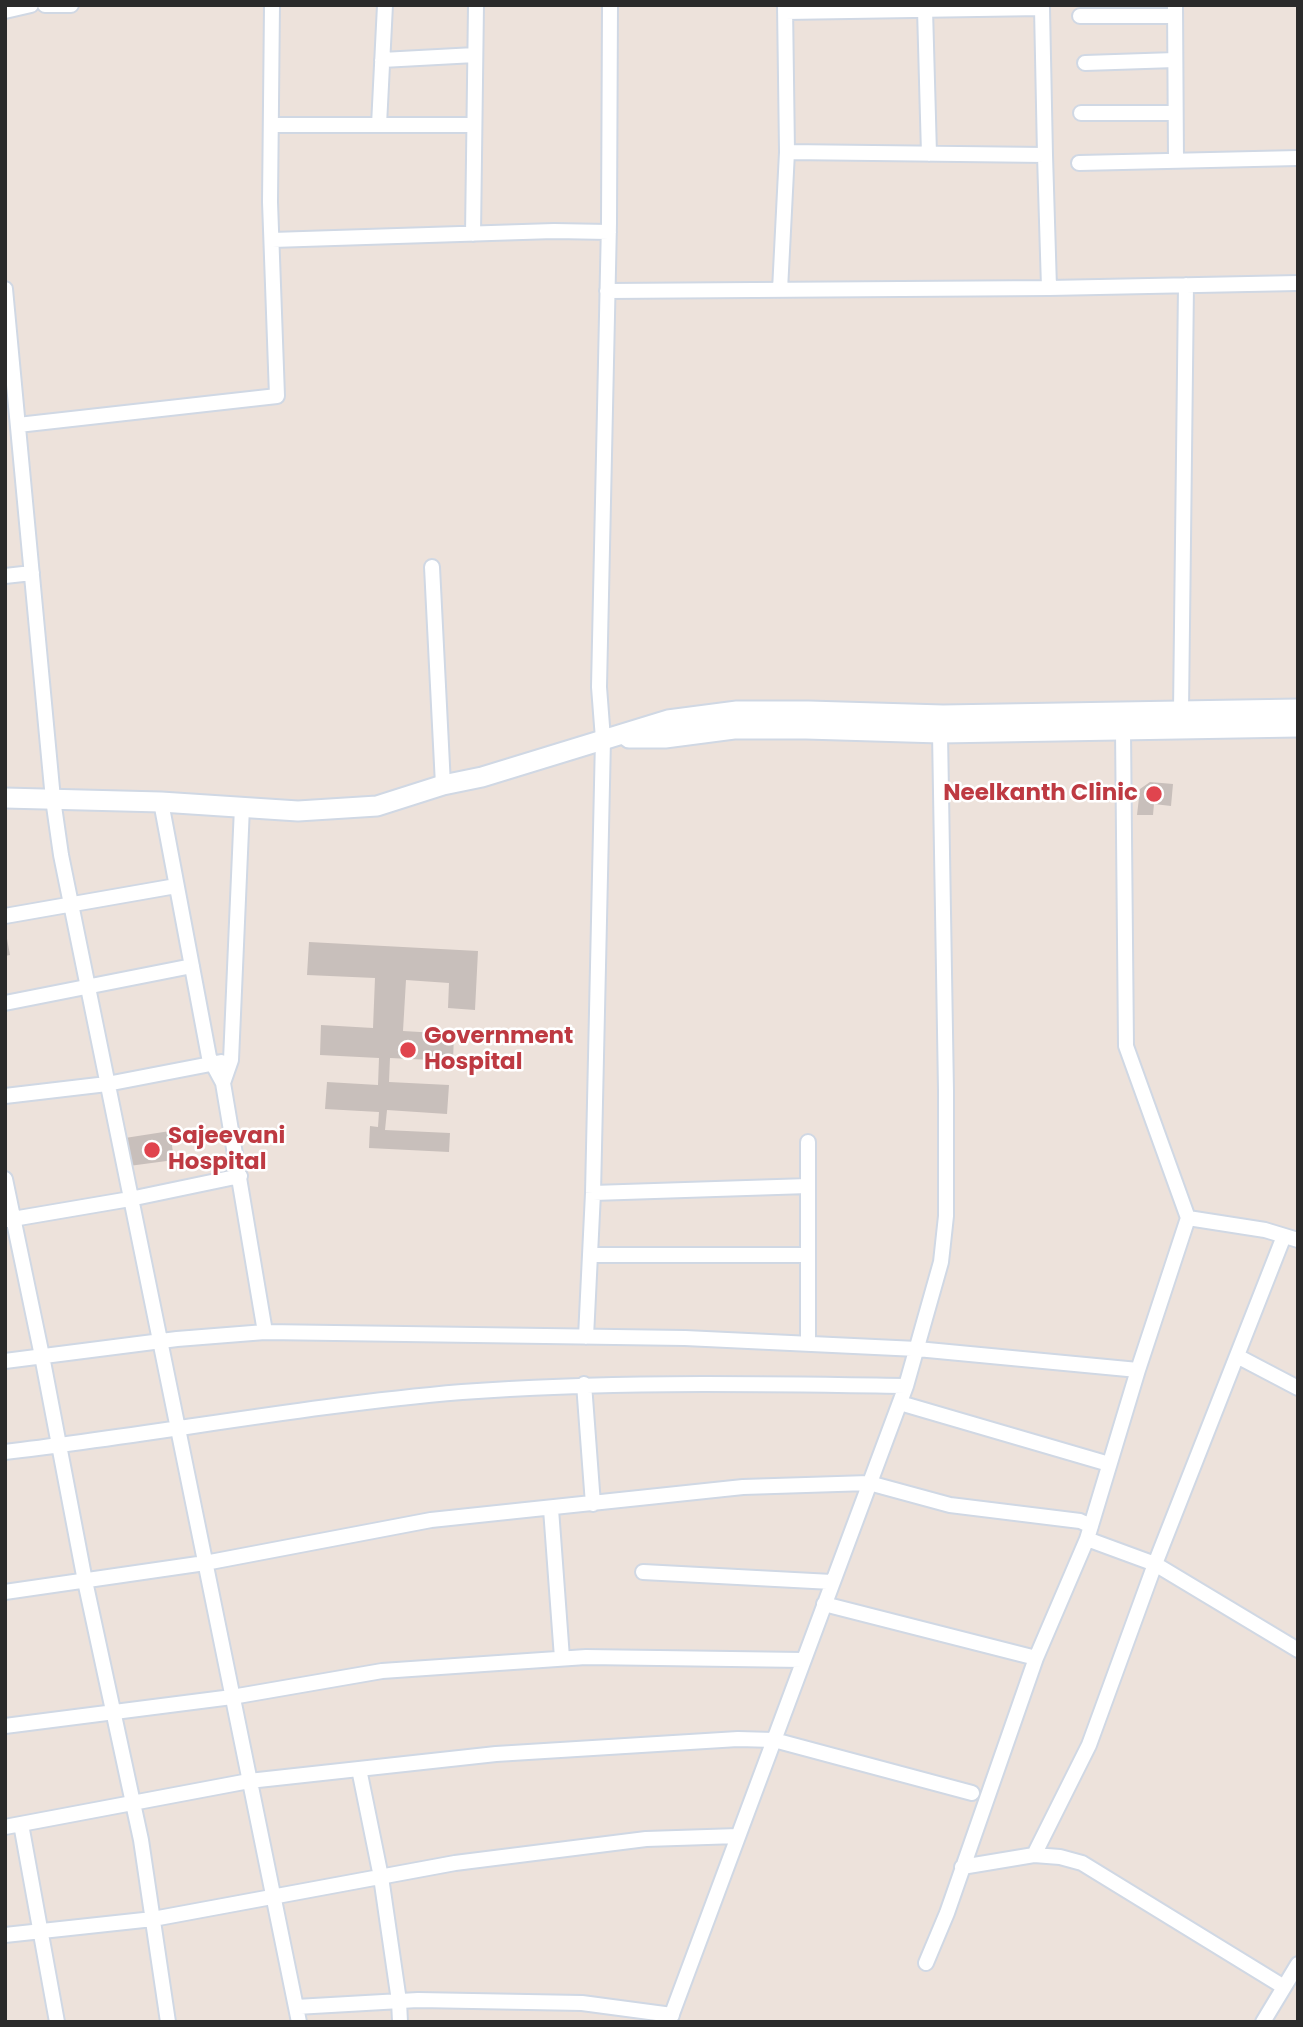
<!DOCTYPE html>
<style>
body{margin:0}
#map{position:relative;width:1303px;height:2027px;overflow:hidden;background:#ede2db;font-family:Poppins,sans-serif}
canvas{display:block}
.frame{position:absolute;inset:0;border:7px solid #2a2a2a;pointer-events:none}
</style>
<div id="map">
<canvas width="1303" height="2027"></canvas>
<div class="frame"></div>
</div>
<script>
const ctx = document.querySelector('canvas').getContext('2d');
ctx.lineJoin = 'round';
function fillPath(path, color) { ctx.fillStyle = color; ctx.fill(path, 'evenodd'); }
function trace(path, color, width, dash) { ctx.strokeStyle = color; ctx.lineWidth = width; ctx.lineCap = dash ? 'butt' : 'round'; ctx.setLineDash(dash || []); ctx.stroke(path); }
function write(font, color, halo, rows, align = 'center') {
  ctx.font = font + ' Poppins,sans-serif'; ctx.lineWidth = 5; ctx.setLineDash([]); ctx.textBaseline = 'middle'; ctx.strokeStyle = halo; ctx.fillStyle = color; for (const [text, x, y, turn = 0] of rows) {
    ctx.save(); ctx.translate(x, y); ctx.rotate((+turn || 0) * Math.PI / 180); ctx.textAlign = isNaN(turn) ? turn : align; if (halo) ctx.strokeText(text, 0, 0); ctx.fillText(text, 0, 0); ctx.restore();
  }
}
fillPath(new Path2D(`
 M1150 782 1173 784 1171 806 1154 804 1153 815H1137L1140 789Z
 M5 928 10 955 5 956Z
 M309 942 478 951 475 1010 448 1008 449 983 406 980 403 1031 454 1034 453 1061 390 1058 389 1082 449 1085 447 1114 387 1110 385 1130 450 1133 449 1152 369 1148 370 1126 378 1127 379 1112 325 1109 327 1082 378 1085 379 1058 320 1055 321 1025 373 1028 375 978 307 975Z
 M170 1131 174 1160 129 1166 125 1138Z`), '#c8bfbb');
const street = new Path2D(`
 M45 5H71
 M1175 5 1176 161
 M925 9 929 154
 M5 11 31 5
 M785 12 1042 8 1045 155
 M1080 16H1175
 M382 60 475 55
 M1085 63 1175 60
 M1081 113H1175
 M271 125H474
 M379 125 385 5
 M1079 163 1298 158
 M473 234 476 5
 M272 240 554 231 609 232
 M1049 288 1298 283
 M5 289 53 799 61 855 299 2022
 M780 290 787 152 785 5
 M607 291 1049 288 1045 155 787 152
 M18 425 277 396 270 202 272 5
 M432 567 443 785
 M5 576 32 573
 M1181 711 1186 285
 M1123 730 1126 1046 1188 1218 1138 1370
 M161 802 209 1057 223 1083
 M242 807 231 1060 223 1083 265 1332
 M5 916 176 886
 M5 1003 192 966
 M5 1096 107 1084 221 1062
 M5 1179 42 1356 85 1581 141 1840 168 2022
 M593 1193 808 1186
 M1188 1218 1265 1230 1298 1240
 M7 1220 130 1199 240 1176
 M590 1255H808
 M586 1337 593 1193 603 739 599 687 609 223 610 5
 M808 1344V1142
 M1237 1356 1298 1388
 M5 1361 177 1339 265 1332 685 1338 917 1349 1138 1370 1087 1539 1036 1658 947 1913 926 1963
 M584 1384 593 1504
 M900 1403 1109 1464
 M5 1452C157 1434 309 1405 462 1392 610 1381 758 1384 906 1386
 M551 1509 562 1658
 M1087 1539 1155 1564 1298 1650
 M643 1572 832 1582
 M5 1592 205 1563 431 1520 743 1487 869 1483 950 1505 1080 1521 1091 1526
 M824 1604 1036 1658
 M5 1726 232 1697 382 1671 586 1657 803 1660
 M359 1769 381 1877 399 2001 400 2022
 M21 1824 57 2022
 M5 1827 249 1781 496 1754 738 1739 774 1740 972 1793
 M1034 1855 1089 1745 1155 1564 1284 1236
 M962 1867 1034 1855 1060 1857 1082 1863 1284 1987
 M5 1935 153 1919 455 1863 646 1839 738 1836
 M296 2007 418 2000 582 2003 672 2015
 M669 2022 906 1386 941 1262 946 1216V1091L940 733
 M1263 2022 1298 1964`);
const secondary = new Path2D(`
 M629 738H665L734 729H806L940 733 1298 727
 M5 798 161 802 298 811 377 806 443 785 482 777 668 720 737 711H809L943 715 1298 709`);
trace(street, '#d0d8e4', 18);
trace(secondary, '#d0d8e4', 23);
trace(street, '#fff', 14);
trace(secondary, '#fff', 19);
for (const [x, y, r, color] of [
 [1154,794,9,"#e0444e"],
 [408,1050,9,"#e0444e"],
 [152,1150,9,"#e0444e"]
]) { const dot = new Path2D(); dot.arc(x, y, r, 0, 2 * Math.PI); ctx.fillStyle = color; ctx.fill(dot); trace(dot, '#fff', 2.5); }
write('bold 23px', '#be3a42', '#fff', [
 ["Neelkanth Clinic",1138,794,"right"],
 ["Government",424,1037],
 ["Hospital",424,1063],
 ["Sajeevani",168,1137],
 ["Hospital",168,1163]
], 'left');
</script>
